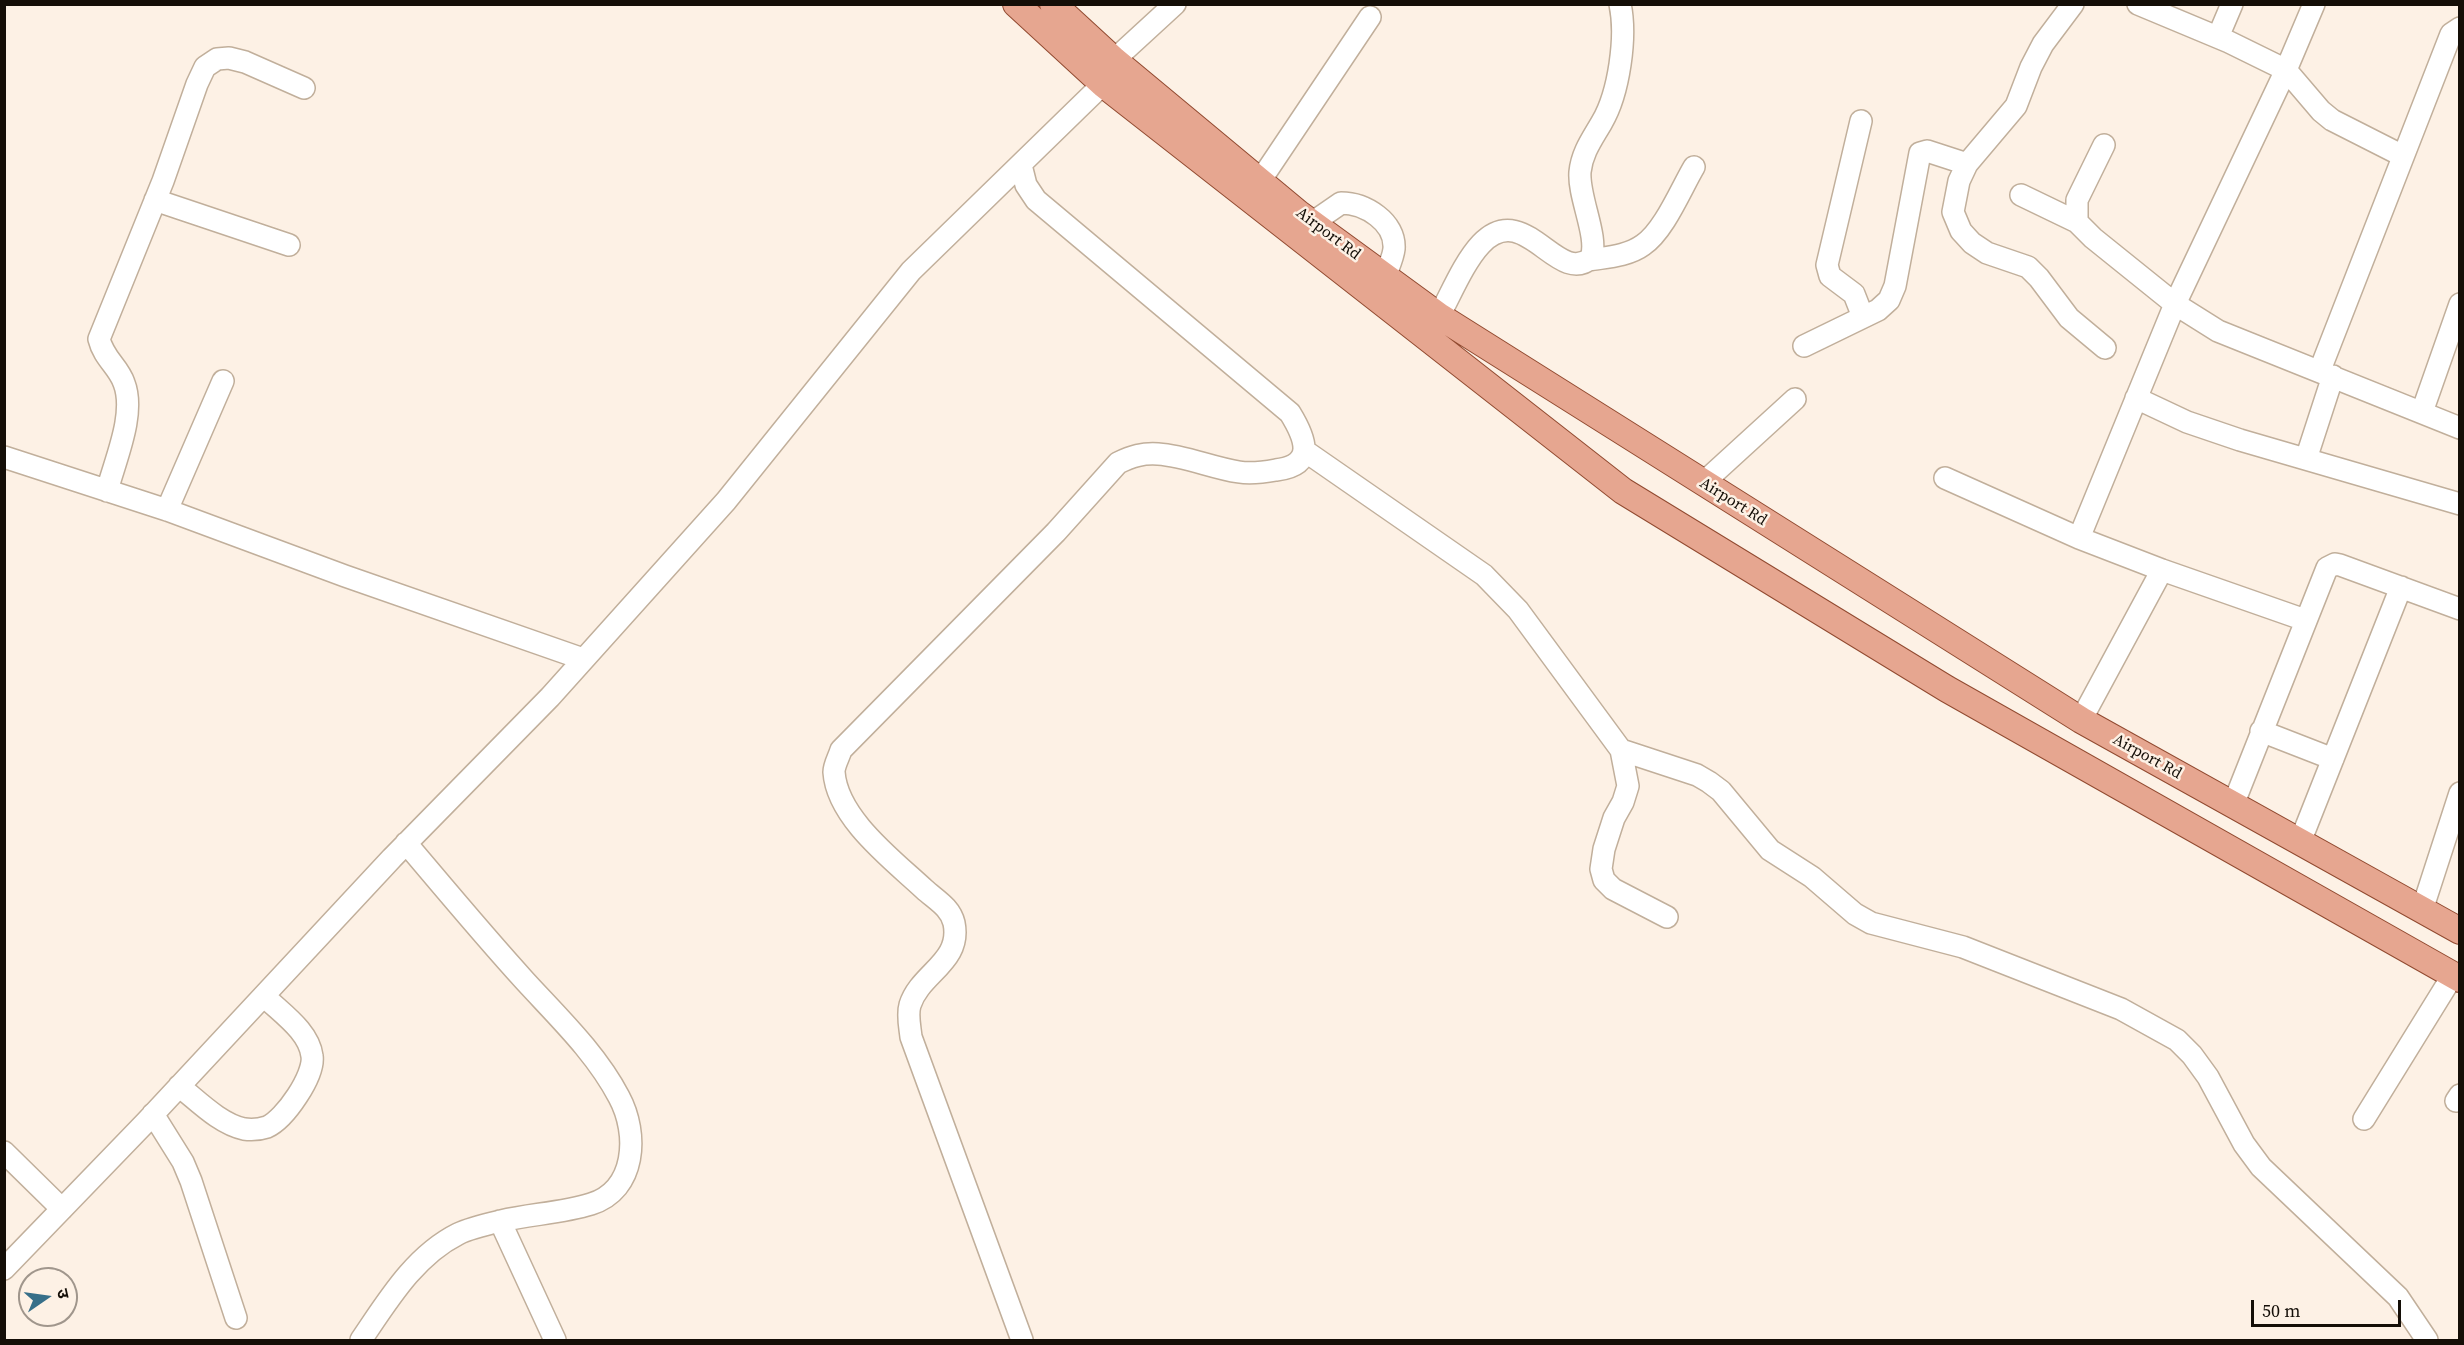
<!DOCTYPE html>
<meta charset="utf-8">
<style>
body{margin:0}
#map{position:relative;width:2464px;height:1345px;overflow:hidden;background:#fdf1e5;font-family:"Source Serif 4","Noto Sans Devanagari",serif}
canvas{display:block}
.frame{position:absolute;inset:0;border:6px solid #140e07;pointer-events:none}
.north{position:absolute;left:18px;top:1267px;width:60px;height:60px;box-sizing:border-box;background:#fdf1e5;border:2px solid #a0968c;border-radius:50%;rotate:77deg;font-size:16px;font-weight:700;line-height:24px;text-align:center;color:#140e07}
.north::after{content:'';display:block;margin:auto;width:21px;height:27px;background:#376f89;clip-path:polygon(50% 0,100% 100%,50% 72%,0 100%)}
.scale{position:absolute;left:2251px;top:1300px;width:150px;height:27px;box-sizing:border-box;border:3px solid #140e07;border-top:0;padding-left:8px;font-size:18px;line-height:21px;white-space:nowrap;color:#140e07;-webkit-text-stroke:4px #fdf1e5;paint-order:stroke}
</style>
<div id="map">
<canvas width="2464" height="1345"></canvas>
<div class="frame"></div>
<div class="north">उ</div>
<div class="scale">50 m</div>
</div>
<script>
const ctx = document.querySelector('canvas').getContext('2d');
ctx.lineJoin = 'round';
function trace(path, color, width, dash) { ctx.strokeStyle = color; ctx.lineWidth = width; ctx.lineCap = dash ? 'butt' : 'round'; ctx.setLineDash(dash || []); ctx.stroke(path); }
function write(font, color, halo, rows, align = 'center') {
  ctx.font = font + ' "Source Serif 4",serif'; ctx.lineWidth = 5; ctx.setLineDash([]); ctx.textBaseline = 'middle'; ctx.strokeStyle = halo; ctx.fillStyle = color; for (const [text, x, y, turn = 0] of rows) {
    ctx.save(); ctx.translate(x, y); ctx.rotate((+turn || 0) * Math.PI / 180); ctx.textAlign = isNaN(turn) ? turn : align; if (halo) ctx.strokeText(text, 0, 0); ctx.fillText(text, 0, 0); ctx.restore();
  }
}
const minor = new Path2D(`
 M2073 4 2043 44 2031 67 2016 106 1967 164 1959 181 1953 212 1961 231 1972 243 1987 253 2028 267 2039 278 2069 318 2105 348
 M2138 4 2229 42 2286 70 2321 111 2332 120 2403 156
 M2218 37 2232 4
 M1114 60 1175 4
 M1861 121 1827 265 1830 276 1854 294 1863 317
 M2104 145 2077 200V222L2093 238 2175 304 2218 331 2460 428
 M1021 165 1026 185 1036 200 1290 413C1306 439 1316 465 1276 470 1265 472 1251 474 1239 472 1212 468 1186 456 1158 454 1143 453 1132 456 1118 463L1056 532 841 750C839 757 834 765 834 772 837 818 893 860 924 889 936 900 950 907 954 923 962 962 920 973 910 1005 907 1015 910 1027 911 1037L1022 1340
 M1260 181 1370 17
 M2021 195 2077 222
 M155 200 289 245
 M1312 223 1341 203C1365 203 1396 222 1394 249 1393 258 1388 268 1385 277
 M1589 260C1607 257 1628 256 1643 245 1664 231 1681 189 1694 167
 M1439 316C1451 294 1464 262 1481 244 1525 198 1557 287 1591 258 1599 237 1578 197 1580 172 1582 152 1593 138 1602 122 1619 93 1627 37 1620 4
 M1804 346 1878 310 1889 300 1895 286 1920 153 1927 151 1967 164
 M2320 370 2451 34 2460 28
 M2136 398 2187 422 2240 440 2460 504
 M2422 412 2460 304
 M1305 451 1484 575 1518 610 1621 750 1628 786 1623 802 1614 818 1604 849 1601 869 1604 880 1613 889 1667 917
 M4 457 167 510 345 576 583 659
 M2306 459 2333 376
 M1945 478 2079 538 2162 570 2305 620
 M1703 483 1795 399
 M107 491C115 460 136 414 124 383 118 366 104 359 99 339L163 181 197 84 205 67 217 59 229 58 245 62 304 88
 M167 510 223 381
 M2079 538 2175 304 2286 70 2314 4
 M2081 720 2162 570
 M2261 731 2333 759
 M1621 750 1697 775 1709 782 1721 791 1770 850 1812 877 1855 914 1871 923 1963 947 2121 1009 2177 1040 2192 1055 2208 1077 2244 1144 2261 1167 2398 1297 2427 1340
 M2233 805 2327 568 2335 564 2340 565 2460 609
 M2300 842 2401 587
 M2422 910 2460 793
 M179 1086C198 1101 220 1124 244 1129 251 1130 261 1129 267 1127 285 1119 315 1075 312 1056 309 1031 281 1013 264 996
 M2456 1101 2460 1095
 M153 1114 183 1162 191 1181 236 1318
 M2364 1119 2453 975
 M4 1152 62 1209
 M500 1221 555 1340
 M4 1269 146 1122 392 858 550 697 726 501 911 271 1103 84
 M361 1340C387 1302 414 1256 458 1234 470 1228 488 1224 501 1221 531 1214 562 1213 591 1204 636 1190 639 1134 619 1097 596 1053 558 1017 525 981 484 936 445 889 406 843`);
const major = new Path2D(`
 M1016 4 1103 84 1623 491 1947 689 2460 979
 M1053 4 1114 60 1298 213 1439 316 2081 720 2460 931`);
trace(minor, '#c1af9b', 24);
trace(major, '#914a30', 28);
trace(minor, '#fff', 21);
trace(major, '#e6a690', 26);
write('16px', '#140e07', '#fdf1e5', [
 ["Airport Rd",1328,234,37],
 ["Airport Rd",1733,502,32],
 ["Airport Rd",2147,757,29]
]);
</script>
